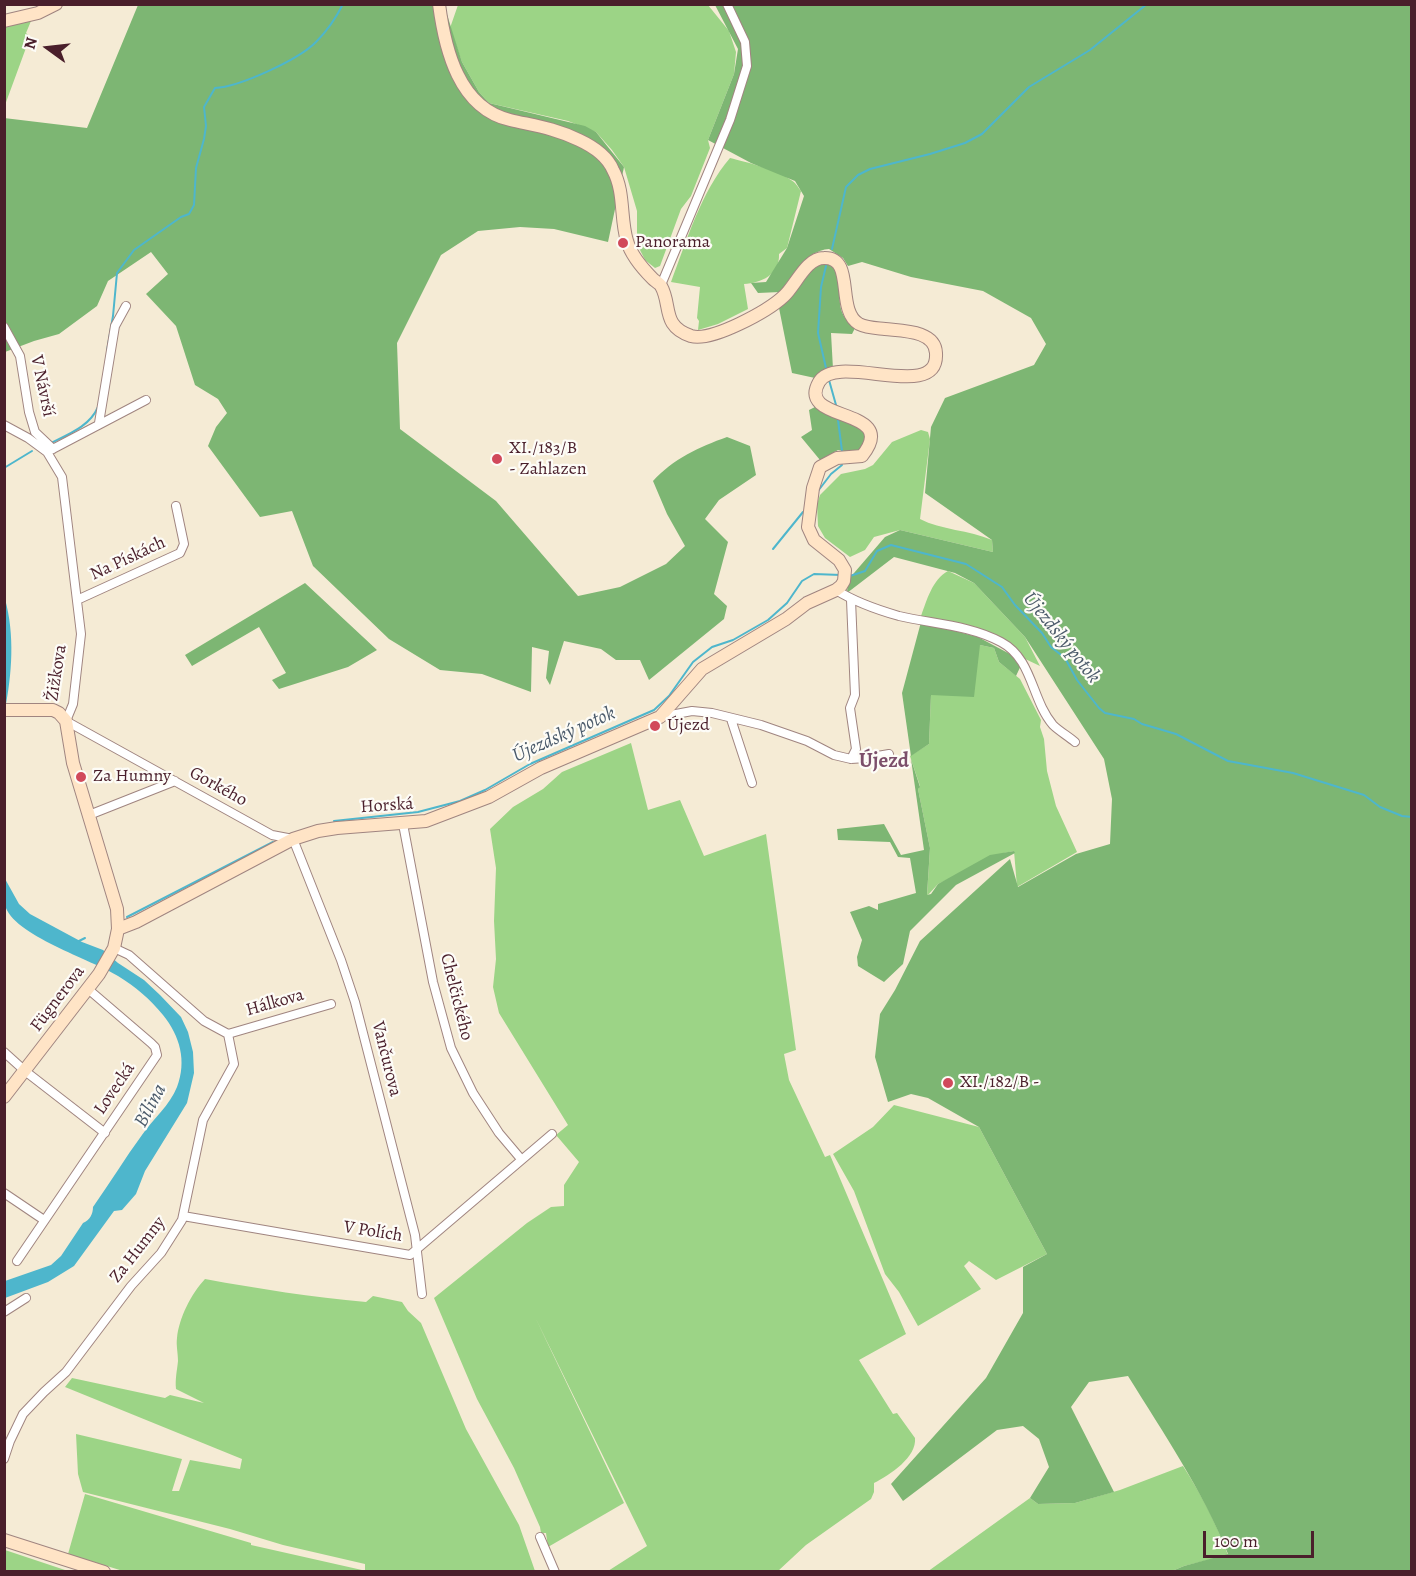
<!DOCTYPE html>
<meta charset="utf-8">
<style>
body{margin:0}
#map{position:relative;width:1416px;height:1576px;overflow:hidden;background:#f5ebd5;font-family:Alegreya,serif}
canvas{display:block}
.frame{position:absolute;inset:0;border:6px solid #4a1f2b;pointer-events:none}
.north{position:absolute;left:18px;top:18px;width:60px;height:60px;-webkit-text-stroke:4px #fdfcf7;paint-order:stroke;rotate:285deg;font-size:16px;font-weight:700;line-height:24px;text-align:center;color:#4a1f2b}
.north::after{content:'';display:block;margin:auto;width:21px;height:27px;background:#4a1f2b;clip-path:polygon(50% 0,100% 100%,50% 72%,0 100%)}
.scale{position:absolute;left:1203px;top:1531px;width:111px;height:27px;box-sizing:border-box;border:3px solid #4a1f2b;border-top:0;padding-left:8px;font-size:18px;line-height:21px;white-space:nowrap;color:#4a1f2b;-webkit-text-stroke:4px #fdfcf7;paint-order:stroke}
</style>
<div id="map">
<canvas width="1416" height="1576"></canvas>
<div class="frame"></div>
<div class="north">N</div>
<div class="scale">100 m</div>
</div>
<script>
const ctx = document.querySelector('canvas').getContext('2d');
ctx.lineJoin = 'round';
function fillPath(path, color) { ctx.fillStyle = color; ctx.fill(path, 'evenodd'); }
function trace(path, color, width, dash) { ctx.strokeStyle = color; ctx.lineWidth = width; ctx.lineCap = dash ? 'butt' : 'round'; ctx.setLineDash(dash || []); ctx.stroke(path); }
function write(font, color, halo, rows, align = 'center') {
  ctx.font = font + ' Alegreya,serif'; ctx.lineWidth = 4.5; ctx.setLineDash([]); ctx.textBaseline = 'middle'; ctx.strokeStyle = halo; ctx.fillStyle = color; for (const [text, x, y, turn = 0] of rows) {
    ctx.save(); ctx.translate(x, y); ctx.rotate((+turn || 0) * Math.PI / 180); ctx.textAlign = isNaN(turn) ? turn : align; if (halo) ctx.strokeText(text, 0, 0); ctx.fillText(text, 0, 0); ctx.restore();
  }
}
fillPath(new Path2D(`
 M458 5H708L729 31 736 52 734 74 708 140 710 148 691 196 681 209 660 266 655 268 645 260 637 244V211L624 167 612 150 596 132 568 121 489 103 479 92 462 62 450 28Z
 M29 20 31 21 26 33 30 37 5 105V27Z
 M730 158C746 162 778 170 791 180 795 182 798 187 801 191L787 248 779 254C780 275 761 283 744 284L748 309 718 324 698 330 699 321 697 318 700 287 671 282C687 240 701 192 730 158Z
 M921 430 928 432 930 439 920 519C941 530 969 530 992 540L993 552 900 530 874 537 865 550 850 557 825 538 818 526 817 504 820 495 841 474 865 469 873 465 892 442Z
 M948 571 974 583 1025 637 1040 666 1021 657 998 638 976 627 921 616C927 600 932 580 948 571Z
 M980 645 994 648 999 662 1020 679 1041 720 1040 727 1044 739 1047 771 1056 806 1077 852 1017 887 1014 851 1004 853 938 884 927 896 930 848 918 789 920 786 910 756 929 744 931 695Z
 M631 743 648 810 680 800 704 856 766 834 796 1050 784 1054 789 1080 825 1157 830 1155 906 1334 859 1360 893 1414 897 1413 915 1438C917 1457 890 1475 874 1483V1492L871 1499 806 1545 778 1571H608L647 1546 535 1317 624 1503 548 1547 546 1533H541L540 1527 514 1468 477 1399 434 1298 527 1223 551 1207 564 1206V1185L579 1162 556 1135 568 1125 499 1013 493 987 496 959 494 921 496 868 490 829 513 807 543 789 562 772Z
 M894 1105 979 1127 1047 1254 996 1280 969 1261 964 1266 981 1289 918 1326 899 1292 885 1274 854 1191 833 1154 873 1127Z
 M205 1279C259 1289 312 1297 366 1302L373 1296 402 1302 408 1311 421 1323 466 1429 519 1525 535 1571H365V1564L283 1545 230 1529 83 1492 78 1474 76 1434 182 1459 172 1491H179L190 1460 240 1469 242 1459 65 1387 72 1378 165 1398 170 1395 204 1403 176 1389C175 1379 177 1371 178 1361 178 1353 176 1345 177 1338 179 1318 191 1294 205 1279Z
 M1183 1466C1201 1494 1216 1523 1228 1555L1184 1566 1172 1571 927 1572 1030 1498 1038 1504 1075 1503 1120 1490Z
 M85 1494 251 1543V1545L362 1570V1572L123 1571 68 1554Z
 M5 1550 68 1571H5Z`), '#9cd486');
fillPath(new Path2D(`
 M138 5H444L462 62 479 92 489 103 585 126 596 132 624 167 608 242 554 229 520 227 478 231 441 255 397 343 400 429 496 501 578 596 620 587 666 564 685 546 667 514 653 481C673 459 699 447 727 437L750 446 756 475 719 500 705 519 728 542 714 594 727 606 724 619 649 680 640 660H616L601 649 564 641 550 685 546 678 549 651 532 647 531 692 482 674 440 670 389 639 313 566 292 511 260 517 208 446 216 427 227 413 218 399 195 385 176 326 146 294 168 274 151 252 108 281 97 306 59 334 34 341 5 352 4 118 87 128Z
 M715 5H1411V1571H1172L1184 1566 1228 1554C1203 1491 1164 1434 1128 1376L1089 1382 1071 1407 1114 1492 1075 1503 1038 1504 1030 1498 1049 1467 1039 1439 1023 1426 997 1430 903 1501 891 1484 986 1378 1023 1313V1267L1047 1254 979 1127 928 1098 911 1094 888 1102 875 1057 880 1014 895 990 920 941 1010 859 1018 887 1076 854 1110 844 1112 799 1104 759 1025 637 974 583 955 573 894 557 847 593 848 580 885 537 900 530 993 552 992 540 925 493 931 427 945 398 1034 365 1046 344 1031 318 983 291 911 277 862 262 848 266 843 258 829 249C805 251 794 274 780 292L758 293 751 283 766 282 787 248 804 196 795 181 751 163 708 140 734 74 738 49Z
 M823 263C845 267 837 292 841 309 843 317 849 323 855 328L852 334 831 333 833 369 824 371 815 378 792 373 779 308 794 292 815 266Z
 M815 407 859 426 865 433 866 442 857 453 838 450 820 460 801 437 812 430 809 410Z
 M305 583 377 650 348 667 279 689 272 680 286 673 259 627 192 666 185 655Z
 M921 622 978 637 1023 661 1016 676 999 662 994 648 980 645 974 697 931 695 929 744 911 756 902 693Z
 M911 759 920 787 918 789 930 848 927 895 931 894 938 884 990 855 1014 851 1015 853 956 885 910 931 903 964 884 982 858 966 857 957 862 940 850 912 869 906 878 910V904L916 893 910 858 898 857 890 842 838 840 837 829 884 824 901 855 924 850Z`), '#7db673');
fillPath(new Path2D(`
 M5 599C15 635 12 674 5 710Z
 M4 877 19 904 30 914 82 942 103 950 118 963 144 980 160 995 181 1017 188 1032 193 1052 194 1073 187 1103 145 1171 136 1194 122 1210 114 1211 74 1266 48 1282 5 1298V1281L51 1265 61 1256 83 1223C90 1220 93 1214 93 1207 110 1183 125 1158 142 1135 153 1119 170 1105 177 1087 187 1061 180 1036 163 1015 150 999 136 987 118 976 93 960 12 935 5 905 2 897 5 886 4 877Z`), '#4eb6cc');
trace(new Path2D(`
 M832 249 846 187 858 175 870 169 930 154 965 143 982 134 1029 87 1090 50 1147 4
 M107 351 113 316 117 273 134 250 181 217 189 214 194 205 196 168 204 139 206 126 204 107 215 88C239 87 298 60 316 42 327 31 336 18 343 4
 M826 368 818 333 821 287 826 266
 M829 380 836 405
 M838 420 842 451
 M51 443C69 434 90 426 98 407
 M4 468 32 451
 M818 491 831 474 842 465
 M773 549 803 512
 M850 576 865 571 877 551 891 545 966 564 1002 587 1015 605 1042 633 1051 647 1065 658 1077 680 1099 708 1105 713 1134 719 1142 724 1176 734 1228 761 1293 773 1364 795 1380 807 1402 816 1412 817
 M334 821 418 812 460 801 485 790 530 764 654 710 669 696 693 662 712 647 733 640 768 620 787 603 802 581 814 574 841 575
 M127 917 273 842
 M77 942 85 938`), '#4eb6cc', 2);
const street = new Path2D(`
 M661 285 730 120 747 66 745 42 727 4
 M4 327 20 356 29 412 35 432 53 449
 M99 423 115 326 126 306
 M4 425 28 438 47 452 62 477 81 634 73 704 66 721 272 835 293 839 341 960 355 1002 415 1235 422 1294
 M47 452 146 400
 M836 590C855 602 878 610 899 616 933 624 969 625 1001 642 1033 659 1031 699 1053 725 1059 731 1068 736 1075 742
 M77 600 180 553 184 544 176 506
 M660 717 692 711 712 713 761 725 807 741 834 755 851 759 866 758 889 754
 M731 719 752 783
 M851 759 856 749 850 708 855 695 851 600
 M89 815 175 781
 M403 824 433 982 451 1048 473 1093 499 1133 521 1159
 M228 1034 331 1004
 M4 1052 25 1071 105 1133
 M4 1193 44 1220
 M183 1216 410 1255 552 1134
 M17 1261 157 1055 155 1047 151 1043 88 989
 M4 1312 26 1298
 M4 1459 10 1441 23 1414 44 1392 66 1372 131 1286 161 1253 182 1220 203 1120 234 1064 228 1034 204 1021 129 955 114 948
 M540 1537 555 1572`);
const secondary = new Path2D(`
 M4 21 38 13 56 4
 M4 710H53L59 713 66 721 73 763 117 909 118 929 114 948 99 974 4 1097
 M118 929 136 922 293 839 318 831 337 828 426 821 489 797 541 768 660 717 702 669 786 619 807 603 836 590 841 586 844 581 845 570 839 560 814 540 808 527 813 488 820 467 837 458 862 456C902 406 795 424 819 382 837 351 939 404 936 353 935 330 901 331 885 329 876 328 867 328 859 324 835 310 856 257 824 258 806 258 796 285 784 296 768 311 712 342 691 336 661 326 672 305 661 286 660 284 654 280 653 279 643 269 631 255 627 241 620 218 625 192 613 170 607 156 592 146 579 140 554 128 536 126 510 120 459 108 445 50 439 4
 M4 1540 104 1572`);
trace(street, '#a08580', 10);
trace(secondary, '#a08580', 14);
trace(street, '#fff', 8);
trace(secondary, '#ffe4c6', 12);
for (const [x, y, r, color] of [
 [623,243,6,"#d1495b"],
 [497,459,6,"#d1495b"],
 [655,726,6,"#d1495b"],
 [81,777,6,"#d1495b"],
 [948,1083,6,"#d1495b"]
]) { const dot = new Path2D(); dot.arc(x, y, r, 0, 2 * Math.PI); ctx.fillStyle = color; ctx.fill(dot); trace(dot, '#fdfcf7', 2); }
write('18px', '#4a1f2b', '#fdfcf7', [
 ["Panorama",635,243],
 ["XI./183/B",509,449],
 ["- Zahlazen",509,470],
 ["Újezd",667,726],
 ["Za Humny",93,777],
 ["XI./182/B -",960,1083]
], 'left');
write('18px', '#4a1f2b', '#fdfcf7', [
 ["V Návrší",42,386,78],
 ["Na Pískách",128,559,-25],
 ["Žižkova",57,673,-81],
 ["Gorkého",218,787,29],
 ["Horská",387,806,-4],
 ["Chelčického",456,997,76],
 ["Fügnerova",58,999,-53],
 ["Hálkova",275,1003,-16],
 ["Vančurova",386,1059,76],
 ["Lovecká",115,1089,-56],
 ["V Polích",373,1232,9],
 ["Za Humny",138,1250,-52]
]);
write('italic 20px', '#4c5b6b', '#fdfcf7', [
 ["Újezdský potok",1061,638,51],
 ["Újezdský potok",564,735,-24],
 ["Bílina",151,1106,-62]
]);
write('bold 21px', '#7c4f6b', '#fdfcf7', [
 ["Újezd",884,762]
]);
</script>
